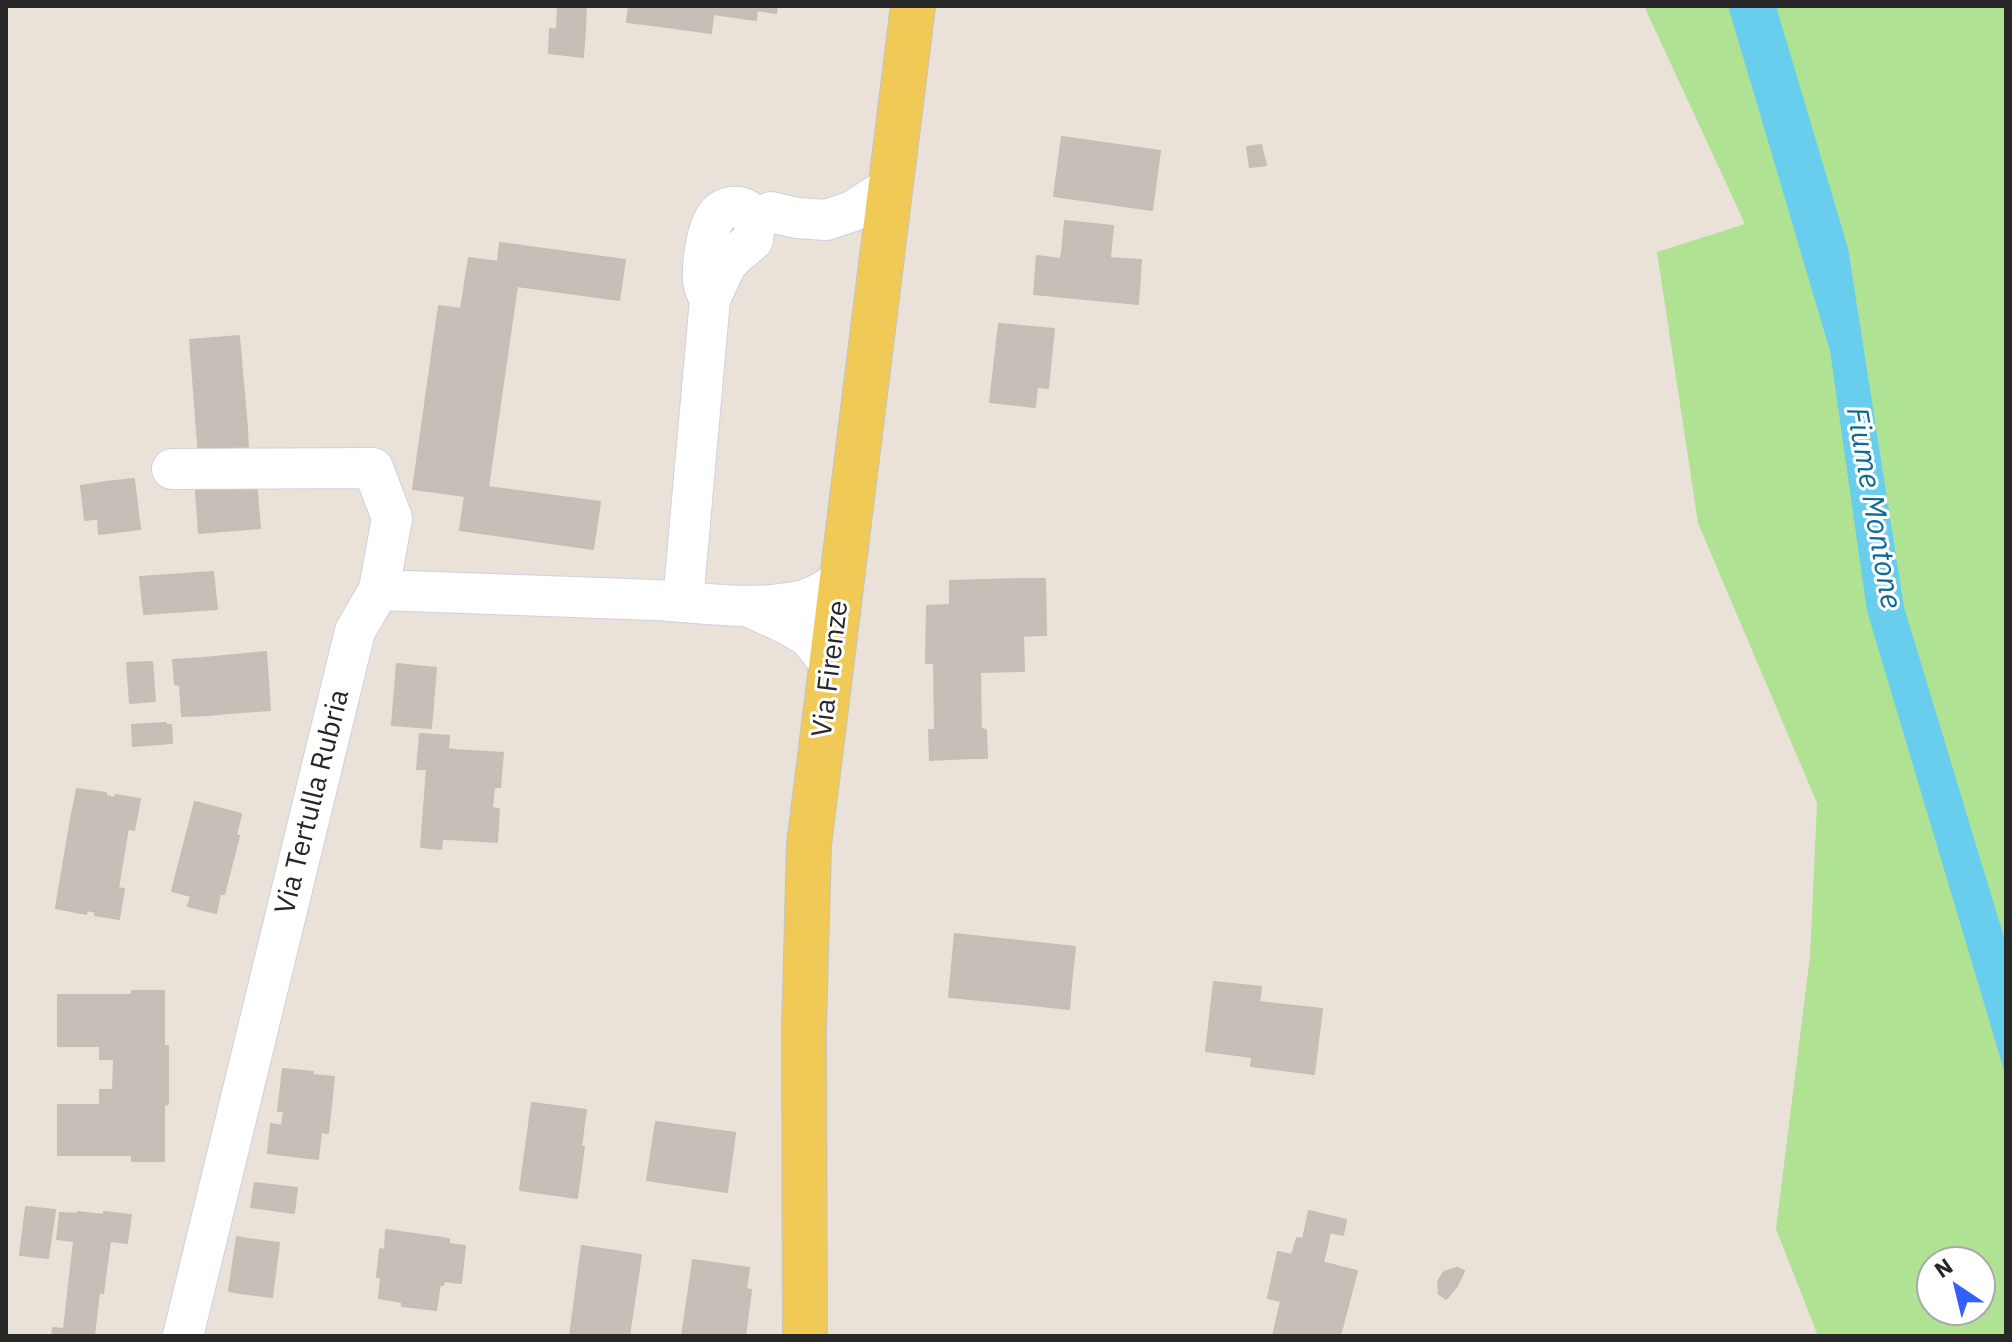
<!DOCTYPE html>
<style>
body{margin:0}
#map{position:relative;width:2012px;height:1342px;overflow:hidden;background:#eae2d8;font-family:"IBM Plex Sans",sans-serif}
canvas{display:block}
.frame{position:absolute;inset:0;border:8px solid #272727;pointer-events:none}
.north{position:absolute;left:1916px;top:1246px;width:80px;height:80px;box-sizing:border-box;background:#fff;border:2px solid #a9a9a9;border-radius:50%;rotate:325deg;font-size:22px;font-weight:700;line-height:32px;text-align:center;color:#272727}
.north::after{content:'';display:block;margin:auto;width:28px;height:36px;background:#355ffa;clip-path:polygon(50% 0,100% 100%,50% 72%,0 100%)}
</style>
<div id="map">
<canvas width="2012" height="1342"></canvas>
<div class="frame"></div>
<div class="north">N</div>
</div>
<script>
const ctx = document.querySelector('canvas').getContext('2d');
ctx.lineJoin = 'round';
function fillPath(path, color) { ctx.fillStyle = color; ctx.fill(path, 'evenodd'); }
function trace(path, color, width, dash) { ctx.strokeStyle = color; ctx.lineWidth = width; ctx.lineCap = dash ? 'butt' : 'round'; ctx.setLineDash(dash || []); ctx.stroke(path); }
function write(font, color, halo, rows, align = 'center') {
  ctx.font = font + ' "IBM Plex Sans",sans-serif'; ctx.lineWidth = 6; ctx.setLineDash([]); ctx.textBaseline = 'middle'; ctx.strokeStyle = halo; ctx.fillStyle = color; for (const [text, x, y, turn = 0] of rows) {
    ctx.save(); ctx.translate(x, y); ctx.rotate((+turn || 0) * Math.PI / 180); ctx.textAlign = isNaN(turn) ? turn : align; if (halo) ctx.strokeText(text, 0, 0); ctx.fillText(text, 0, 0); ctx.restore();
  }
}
fillPath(new Path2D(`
 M1644 6H2006V1336H1818L1776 1229 1810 956 1817 803 1698 523 1657 252 1745 224ZM1932 1262H1980V1310H1932Z`), '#b0e293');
fillPath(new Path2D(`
 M1728 6H1776L1848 248 1904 607 2006 944V1077L1867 611 1830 351Z`), '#69ceee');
const building = new Path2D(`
 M558 6H586L585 28 561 27V30L557 29Z
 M629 6H663L660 26 627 22Z
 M663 6H714L711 33 660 26Z
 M714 6H777L776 13 757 10 756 20 713 14Z
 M561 27 585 28 583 57 549 53 550 29 561 30Z
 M1062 137 1160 151 1152 210 1054 196Z
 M1261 145 1266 165 1250 167 1247 147Z
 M1065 221 1113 226 1110 258 1062 253Z
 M500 243 625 260 619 300 517 286 488 487 600 502 593 549 460 530 465 496 413 489 439 306 461 309 469 258 498 262Z
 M1062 253 1110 258 1106 301 1034 294 1037 256 1061 259Z
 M1110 258 1141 260 1138 304 1106 301Z
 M999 324 1054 329 1048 388 1037 387 1035 407 990 402Z
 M239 336 241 360 192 364 190 340Z
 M241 360 247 428 197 432 192 364Z
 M247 428 248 450 199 454 197 432Z
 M255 472 260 528 199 533 195 477Z
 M134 479 138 513 109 517 106 482Z
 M106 482 109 517 85 520 81 486Z
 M138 513 140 529 99 534 98 519Z
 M213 572 217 609 144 614 140 577Z
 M1022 579H1045L1046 635 1013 636 1014 661 926 663 927 606 950 605V581L984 580V604L1022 603Z
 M1022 579V603L984 604V580Z
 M1013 636H1023L1024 671 980 672 981 733 971 734V758L930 760 929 730H935L934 663 1014 661Z
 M266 652 270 710 229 713 225 656Z
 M225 656 229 713 208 715 204 658Z
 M204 658 208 715 182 716 180 685 175 684 173 660Z
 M152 662 155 701 130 703 127 663Z
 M397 664 436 668 431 728 392 725Z
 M166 723V725H171L172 743 133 746 132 725Z
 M981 729 986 730 987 758H971V734L981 733Z
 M420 734 449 736 448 749 455 750 453 774 443 773 441 811H451L449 839H442L441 849 421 847 427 769H417Z
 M455 750 503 753 500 787H494L492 808 499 809 497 842 449 839 451 811H441L443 773 453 774Z
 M77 789 106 793V796L115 798 116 795 140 799 134 830 71 819Z
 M195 802 241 814 236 835 239 836 224 894 220 893 216 913 188 906 191 896 172 891Z
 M71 819 128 828 118 888 61 878Z
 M61 878 124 889 119 919 95 915 96 912 87 910 86 914 56 908Z
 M955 934 1075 947 1071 985 1035 982 1033 1005 949 997Z
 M1035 982 1071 985 1069 1009 1033 1005Z
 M1214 982 1261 987 1252 1057 1206 1051Z
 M132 991H164V1046H168V1104L164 1105V1161H132V1155H100V1090H113L114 1059H100V995H132Z
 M58 995H100V1046H58Z
 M1259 1002 1322 1009 1314 1074 1251 1066Z
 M283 1069 313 1072V1075L334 1077 328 1133 321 1132 318 1159 268 1153 271 1124 282 1126 284 1111H278Z
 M532 1103 586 1110 581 1146 584 1147 577 1198 520 1190Z
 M58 1105H100V1155H58Z
 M656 1122 735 1133 727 1192 647 1180Z
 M255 1183 297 1188 294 1213 251 1207Z
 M26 1207 55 1210 48 1258 20 1255Z
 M1309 1211 1346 1220 1343 1235 1330 1232 1323 1263 1309 1259 1304 1278 1328 1283 1320 1316 1312 1314 1310 1321 1314 1324 1316 1330 1311 1336H1273L1281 1301 1268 1298 1278 1252 1292 1255 1297 1238 1303 1239Z
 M78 1212 103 1215 104 1212 131 1215 127 1243 110 1241 103 1293 99 1292 94 1336H52L53 1328 64 1329 74 1241 57 1239 60 1213 77 1214Z
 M386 1230 449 1239V1244L465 1246 461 1283 444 1281 443 1285 440 1284 436 1310 402 1306V1302L379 1298 381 1277H377L380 1249 385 1250Z
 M237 1237 248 1239 240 1293 229 1291Z
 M248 1239 279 1243 272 1297 240 1293Z
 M582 1246 641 1255 629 1336H570Z
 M1309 1259 1357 1271 1340 1336H1311L1316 1330 1314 1324 1310 1321 1312 1314 1320 1316 1328 1283 1304 1278Z
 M693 1260 749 1268 746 1289 751 1290 745 1336H734L737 1318 733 1317 738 1281 691 1275Z
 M1457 1268 1464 1271 1457 1286 1446 1299 1439 1294 1438 1281 1444 1272Z
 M691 1275 738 1281 733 1317 737 1318 734 1336H682Z`);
fillPath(building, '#c5bfb8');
trace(building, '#c5beb2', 2);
const street = new Path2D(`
 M754 222 762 216 771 212 797 218 826 220 853 211 891 186
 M172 469 373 468 392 518 379 590 355 631 183 1336
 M379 590C471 593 563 597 654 600 699 602 744 610 788 603 809 601 827 591 842 578
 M683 601 710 299 726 265 734 256 753 240C754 234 755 227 754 221 750 205 729 202 718 214 706 227 702 264 703 281 704 287 707 294 710 299
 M750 607 789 625 809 637 831 665`);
const primary = new Path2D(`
 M805 1336 804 1029 809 845 913 6`);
trace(street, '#cdd1e1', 42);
trace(primary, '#c3c3c3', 46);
trace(street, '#fff', 40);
trace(primary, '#f0c956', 44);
write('28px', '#272727', '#fff', [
 ["Via Firenze",831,669,-83],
 ["Via Tertulla Rubria",313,802,-76]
]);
write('italic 30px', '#0c6a96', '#fff', [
 ["Fiume Montone",1873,508,80]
]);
</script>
